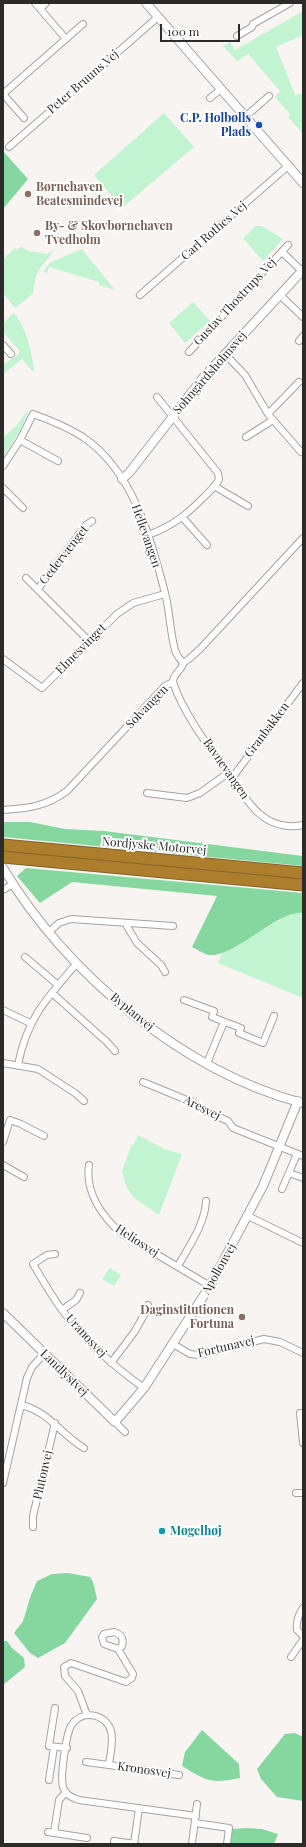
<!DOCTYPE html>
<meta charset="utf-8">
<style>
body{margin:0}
#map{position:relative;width:306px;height:1847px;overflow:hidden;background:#f7f4f2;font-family:"Playfair Display",serif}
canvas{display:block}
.frame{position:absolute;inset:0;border:4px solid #2c2b2a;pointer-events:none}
.scale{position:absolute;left:160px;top:24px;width:80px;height:18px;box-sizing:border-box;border:2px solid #2c2b2a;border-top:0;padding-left:5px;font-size:12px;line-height:14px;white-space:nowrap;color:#2c2b2a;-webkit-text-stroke:3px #fff;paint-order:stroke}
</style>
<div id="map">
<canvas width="306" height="1847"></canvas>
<div class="frame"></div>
<div class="scale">100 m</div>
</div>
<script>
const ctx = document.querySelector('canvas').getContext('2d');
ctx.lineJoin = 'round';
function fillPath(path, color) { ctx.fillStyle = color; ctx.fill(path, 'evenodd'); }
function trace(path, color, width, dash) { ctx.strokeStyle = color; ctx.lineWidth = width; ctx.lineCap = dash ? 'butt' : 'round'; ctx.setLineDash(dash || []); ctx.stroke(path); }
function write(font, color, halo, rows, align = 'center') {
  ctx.font = font + ' "Playfair Display",serif'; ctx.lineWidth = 4; ctx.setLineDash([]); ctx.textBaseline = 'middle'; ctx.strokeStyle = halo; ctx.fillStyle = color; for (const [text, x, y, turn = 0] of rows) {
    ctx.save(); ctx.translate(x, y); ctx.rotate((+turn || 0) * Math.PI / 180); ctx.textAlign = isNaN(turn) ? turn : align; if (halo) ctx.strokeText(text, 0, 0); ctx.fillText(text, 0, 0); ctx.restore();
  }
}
fillPath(new Path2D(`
 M303 11V35L276 47 295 95 303 93V134L288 117 290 114 275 97 280 91 248 54 237 61 223 46 230 42 235 50Z
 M164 113 194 147 122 208 94 175Z
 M256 226H262L283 239 263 261 243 238Z
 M21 247 29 251 47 254 53 250C50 260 41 264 37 274 34 280 34 288 33 294L15 308 3 293V259L15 248 17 250Z
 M82 249 115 290 99 285V282L49 267 47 273 43 272 51 262Z
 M193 302 210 321 185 343 169 323Z
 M14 313C27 329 31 350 34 369L33 372 22 359 3 374V365L19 354V350L3 332V323Z
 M27 411H28L21 429 3 458V437L17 425Z
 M299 912 303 913V998L218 963 222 953 288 915Z
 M138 1135 164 1149 182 1154 159 1215 133 1197 126 1186 122 1171 131 1146 134 1144Z
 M110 1268 121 1275 114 1286 102 1279Z`), '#c3f4d1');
fillPath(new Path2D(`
 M3 151 28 179 3 209Z
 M3 822H30L65 829 104 831 303 856V866L3 837Z
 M26 868 303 893V913C279 909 234 958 209 955 203 954 197 949 192 947L217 896 72 882 40 903 17 876Z
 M68 1573 90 1577 93 1582 97 1599 65 1643 38 1658 30 1653 14 1633 23 1621 31 1595 37 1581 52 1574Z
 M3 1641H7L12 1648 24 1658 25 1667 3 1685Z
 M202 1730 239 1764 240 1778C210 1784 207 1781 182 1766L185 1752Z
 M295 1733 303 1737V1801L277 1797 261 1779 257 1769 285 1734Z
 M247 1828 262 1829 278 1834 274 1844H230L232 1829Z`), '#85d79f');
const minor = new Path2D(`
 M35 3 66 39
 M40 9 46 3
 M237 36 252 27 253 24 290 3
 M3 94 83 24
 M3 94 24 118
 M210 98 221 89
 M245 117 269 96
 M9 147 158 17
 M282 252 302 271
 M140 295 288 166
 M280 295 303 317
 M299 341 303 336
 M3 345 11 354
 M189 352 288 245
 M225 354 245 375 268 414 301 452
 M268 414 299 382
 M246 437 273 420
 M20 440 58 461
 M3 466 20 440 33 414C50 420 67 427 83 437 133 471 151 538 165 593 170 612 170 632 175 650 176 655 180 659 183 663
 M214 486 248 506
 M3 488 23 508
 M183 518 207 545
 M148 535C173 526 186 515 205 496 210 491 216 486 219 479L218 473 157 397
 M26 578 89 641
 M38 589 86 525 92 521
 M3 659 42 688 117 614 133 603 165 594
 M173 682C183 714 212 751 232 778 242 792 250 808 265 818 275 825 290 828 303 825
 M173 682C173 673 182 671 183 663L189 659 201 648 303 538
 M232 778 303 683
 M147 793 187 798 200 793 228 773
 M3 810C28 808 45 807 67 791L165 686 173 682
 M3 890 13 884
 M125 923 137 943 161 965 165 972
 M49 932 59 923 71 919 173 926
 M25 957 58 985
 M52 993 107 1042 115 1051
 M184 1000 214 1011 212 1017 241 1028 239 1033 263 1043 274 1016
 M3 1010 30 1023
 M3 1063 38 1069 75 1093 84 1101
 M207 1063 224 1022
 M18 1065C27 1018 47 998 77 963
 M143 1082 194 1103 201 1109 228 1121 233 1128 303 1156
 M3 1142 10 1120 21 1124 44 1136
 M3 1165 24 1177
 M89 1165C85 1192 102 1216 121 1233L210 1286
 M289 1173 303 1178
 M282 1189 297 1154
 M248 1216 303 1243
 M55 1254 47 1255 33 1264C42 1279 51 1295 62 1310 85 1341 113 1366 144 1388
 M178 1266C189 1246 205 1224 206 1201
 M62 1310 76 1300 80 1293
 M173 1344 190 1354 199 1355 264 1339 280 1342 303 1353
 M111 1363 135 1331 144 1315 148 1305
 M21 1405C50 1412 60 1434 84 1448
 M115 1422 125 1432
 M303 1443 300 1413H303
 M3 1483 27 1378 32 1367 44 1354
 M296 1493H303
 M33 1527V1516L55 1423
 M303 1608C298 1615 296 1621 297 1630L303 1636
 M291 1657 303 1640
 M55 1708 49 1746 67 1748
 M87 1715 78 1691 65 1676 64 1667 71 1663 126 1682 132 1678 133 1674 118 1649 122 1646C124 1638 121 1634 114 1632L104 1634 102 1637 104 1644 118 1649
 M86 1762 109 1765
 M179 1775 109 1765C110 1754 114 1742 111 1731 106 1713 81 1709 71 1726 66 1735 60 1777 63 1787 65 1794 72 1798 79 1800L196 1816
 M49 1780 54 1747
 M195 1823 229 1828 227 1844
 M48 1832 87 1838
 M54 1833 59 1800 66 1792
 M114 1841 135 1844
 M134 1844 139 1808
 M192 1844 197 1804`);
const tertiary = new Path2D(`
 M146 3 303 183
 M122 479 129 473 202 379 303 270
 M3 868C66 973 182 1071 302 1103
 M3 1313 115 1422 144 1388 210 1286 263 1186 298 1101`);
const motorway = new Path2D(`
 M3 845 303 873
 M3 857 303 885`);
trace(minor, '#a6a2a1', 8);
trace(tertiary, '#a6a2a1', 10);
trace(motorway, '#80622b', 13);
trace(minor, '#fff', 6);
trace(tertiary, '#fff', 8);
trace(motorway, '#ad7f2c', 11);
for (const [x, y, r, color] of [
 [259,125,4,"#1a4fb4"],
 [28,194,4,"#8d6e63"],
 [37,233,4,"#8d6e63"],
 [242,1317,4,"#8d6e63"],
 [162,1531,4,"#0f9aa8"]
]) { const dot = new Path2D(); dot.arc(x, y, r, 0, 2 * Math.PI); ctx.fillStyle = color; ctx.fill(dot); trace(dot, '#fff', 1.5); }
write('12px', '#2c2b2a', '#fff', [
 ["Peter Bruuns Vej",83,82,-41],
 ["Carl Rothes Vej",214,231,-41],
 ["Gustav Thostrups Vej",235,302,-47],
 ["Sohngårdsholmsvej",210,373,-49],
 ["Hellevangen",146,536,71],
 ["Cedervænget",64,555,-52],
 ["Elmesvinget",81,649,-45],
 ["Solvangen",147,707,-46],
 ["Granbakken",267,730,-53],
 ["Bavnevangen",226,769,55],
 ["Nordjyske Motorvej",154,846,5],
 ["Byplanvej",132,1012,39],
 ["Aresvej",202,1108,27],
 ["Heliosvej",137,1241,33],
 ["Apollonvej",219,1269,-60],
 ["Uranosvej",86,1336,47],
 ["Fortunavej",226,1347,-13],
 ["Landlystvej",64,1373,44],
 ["Plutonvej",43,1475,-77],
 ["Kronosvej",144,1770,8]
]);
write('bold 12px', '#164399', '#fff', [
 ["C.P. Holbølls",251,118],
 ["Plads",251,132]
], 'right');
write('bold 12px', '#785e54', '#fff', [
 ["Børnehaven",36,187],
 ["Beatesmindevej",36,201],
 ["By- & Skovbørnehaven",45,226],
 ["Tvedholm",45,240],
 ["Daginstitutionen",234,1310,"right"],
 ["Fortuna",234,1324,"right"]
], 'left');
write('bold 12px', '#0d838f', '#fff', [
 ["Møgelhøj",170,1531]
], 'left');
</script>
